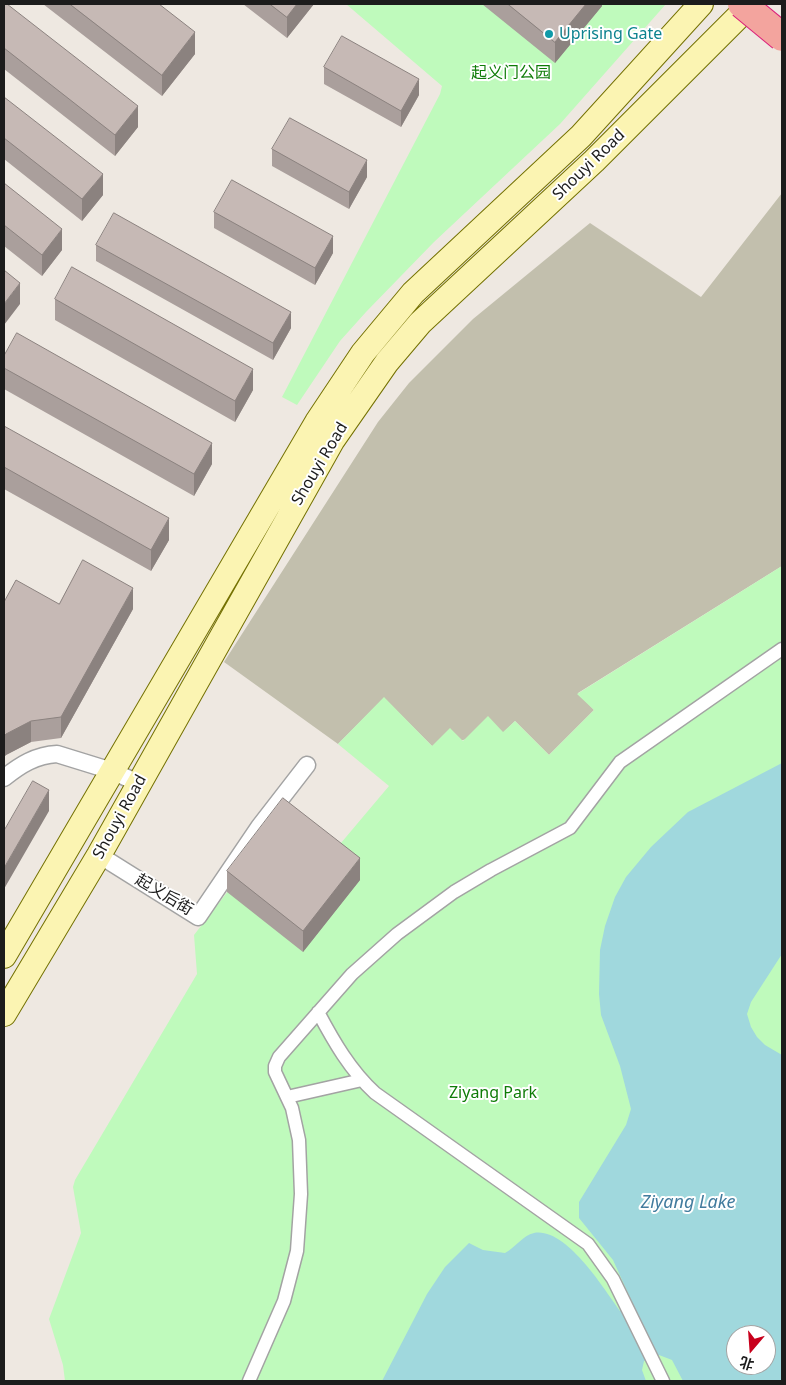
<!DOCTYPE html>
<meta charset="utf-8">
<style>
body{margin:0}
#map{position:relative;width:786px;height:1385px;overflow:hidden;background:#eee8e1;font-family:"Noto Sans","Noto Sans SC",sans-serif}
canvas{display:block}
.frame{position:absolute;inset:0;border:5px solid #1c1c1c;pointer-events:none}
.north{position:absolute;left:726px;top:1325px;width:50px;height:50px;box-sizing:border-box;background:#fff;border:1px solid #a4a4a4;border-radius:50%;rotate:198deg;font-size:14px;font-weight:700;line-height:20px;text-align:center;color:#1c1c1c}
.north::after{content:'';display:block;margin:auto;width:18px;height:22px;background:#c8001c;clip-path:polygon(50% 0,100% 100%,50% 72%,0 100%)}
</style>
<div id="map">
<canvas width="786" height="1385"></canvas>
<div class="frame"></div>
<div class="north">北</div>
</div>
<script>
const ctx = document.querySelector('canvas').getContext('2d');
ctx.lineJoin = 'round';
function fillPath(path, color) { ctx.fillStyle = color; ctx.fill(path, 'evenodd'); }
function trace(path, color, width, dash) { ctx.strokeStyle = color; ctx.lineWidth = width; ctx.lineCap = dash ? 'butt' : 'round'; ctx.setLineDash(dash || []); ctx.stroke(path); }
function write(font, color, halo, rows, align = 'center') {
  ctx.font = font + ' "Noto Sans","Noto Sans SC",sans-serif'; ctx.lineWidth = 4; ctx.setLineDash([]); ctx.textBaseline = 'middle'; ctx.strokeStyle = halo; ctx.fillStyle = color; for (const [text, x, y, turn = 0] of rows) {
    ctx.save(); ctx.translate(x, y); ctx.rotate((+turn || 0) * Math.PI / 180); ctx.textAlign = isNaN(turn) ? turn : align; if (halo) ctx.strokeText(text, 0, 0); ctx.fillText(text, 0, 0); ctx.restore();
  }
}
fillPath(new Path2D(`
 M782 193V566L578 693 594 710 549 755 515 721 504 732 432 746 384 698 338 744 224 662 378 422 409 383 473 319 590 223 701 297Z`), '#c2bfad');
fillPath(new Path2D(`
 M346 4H666L560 124 434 242 366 312 340 341 297 405 282 397 440 94 442 86Z
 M782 566V1381H65L63 1365 49 1319 81 1233 73 1187 75 1180 197 974 194 935 283 820 330 856 389 786 338 744 384 697 432 746 450 728 463 741 488 716 503 732 515 721 549 755 594 710 577 694ZM736 1335H766V1365H736Z`), '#bffabc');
fillPath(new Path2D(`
 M782 763V954L751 1002 747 1014 751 1027 757 1037 765 1045 782 1055V1381H683L672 1360 659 1355 644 1361 642 1370 646 1381H382L427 1294 445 1267 469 1243 483 1250 505 1253C515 1248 523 1235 534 1233 566 1227 604 1289 620 1311L633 1304 613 1260 579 1218V1202L626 1125 631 1109 620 1066 601 1015 599 994 600 950 605 926 615 897 626 877 651 847 688 812ZM736 1335H766V1365H736Z`), '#a0d8dd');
const pedestrian = new Path2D(`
 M318 1012C334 1042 350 1070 375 1093L588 1244 613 1279 663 1381
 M287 1097 362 1080
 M249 1381 284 1301 297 1251 301 1194 299 1140 292 1108 275 1072V1066L279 1057 352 974 397 934 454 892 491 870 570 828 620 762 782 649`);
const minor = new Path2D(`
 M4 778C20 765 36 755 57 754L112 771 138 783
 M99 855 198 917 259 827 307 765`);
const secondary = new Path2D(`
 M4 956 317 422 363 353 413 293 581 136 701 4
 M4 1014 99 855 332 441 387 362 420 323 594 161 751 4`);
trace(pedestrian, '#a3a3a3', 15);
trace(minor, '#a3a3a3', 19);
trace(secondary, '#747102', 26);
trace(pedestrian, '#fff', 12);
trace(minor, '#fff', 16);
trace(secondary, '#fbf4b2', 24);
const trunkBridge = new Path2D(`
 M742 4 782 37`);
trace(trunkBridge, '#db1f7a', 30, []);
trace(trunkBridge, '#f3a49e', 28);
fillPath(new Path2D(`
 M4 4 138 127 115 156 4 69Z
 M43 4H159L195 54 162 96Z
 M243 4H314L287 38Z
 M482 4H602V6L555 63Z
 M324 67 419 95 401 127 324 84Z
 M4 97 103 195 82 221 4 159Z
 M272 149 367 177 349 209 272 166Z
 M4 183 62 250 42 276 4 246Z
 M214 212 333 253 315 285 214 228Z
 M96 245 291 328 273 360 96 261Z
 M55 299 253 390 235 422 55 320Z
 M4 368 212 464 194 496 4 389Z
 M4 426 169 540 151 571 4 489Z
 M4 602 59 604 133 609 61 738 31 742 6 755 4 757Z
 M227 871 360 880 303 952 227 892Z`), '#aa9f9c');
fillPath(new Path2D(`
 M297 4H314L287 38V17Z
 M586 4H602V6L555 63V42Z
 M195 32V54L162 96V75Z
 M419 79V95L401 127V111Z
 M138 106V127L115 156V135Z
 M367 160V177L349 209V192Z
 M103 174V195L82 221V199Z
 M62 229V250L42 276V255Z
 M333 236V253L315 285V268Z
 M20 283V304L4 325V304Z
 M291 312V328L273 360V343Z
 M253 369V390L235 422V401Z
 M212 443V464L194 496V474Z
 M169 518V540L151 571V550Z
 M133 588V609L61 738V717Z
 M31 721V742L6 755 4 757V736L6 734Z
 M49 790V811L4 889V868Z
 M360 858V880L303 952V931Z`), '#8b827f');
const building = new Path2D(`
 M4 4H7L138 106 115 135 4 48Z
 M70 4H159L195 32 162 75Z
 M270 4H297L287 17Z
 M508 4H586L555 42Z
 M342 36 419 79 401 111 324 67Z
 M4 97 103 174 82 199 4 138Z
 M290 118 367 160 349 192 272 149Z
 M232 180 333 236 315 268 214 212Z
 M4 183 62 229 42 255 4 225Z
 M114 213 291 312 273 343 96 245Z
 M72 267 253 369 235 401 55 299Z
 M4 270 20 283 4 304Z
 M17 333 212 443 194 474 4 368V356Z
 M4 426 169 518 151 550 4 467Z
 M83 560 133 588 61 717 31 721 6 734 4 736V602L16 580 59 604Z
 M33 781 49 790 4 868V831Z
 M283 798 360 858 303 931 227 871Z`);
fillPath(building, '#c6b9b5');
trace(building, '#8b827f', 1);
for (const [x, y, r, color] of [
 [549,34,5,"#0f9aa8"]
]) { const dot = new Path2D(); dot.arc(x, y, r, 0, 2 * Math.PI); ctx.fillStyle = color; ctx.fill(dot); trace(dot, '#fff', 2); }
write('16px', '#0d838f', '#fff', [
 ["Uprising Gate",559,34]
], 'left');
write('16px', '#0f7c08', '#fff', [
 ["起义门公园",511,73],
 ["Ziyang Park",493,1093]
]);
write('16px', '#1c1c1c', '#fff', [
 ["Shouyi Road",589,165,-44],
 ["Shouyi Road",320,464,-59],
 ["Shouyi Road",120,817,-61],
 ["起义后街",164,895,31]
]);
write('italic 18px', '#427c9e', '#fff', [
 ["Ziyang Lake",688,1203]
]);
</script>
